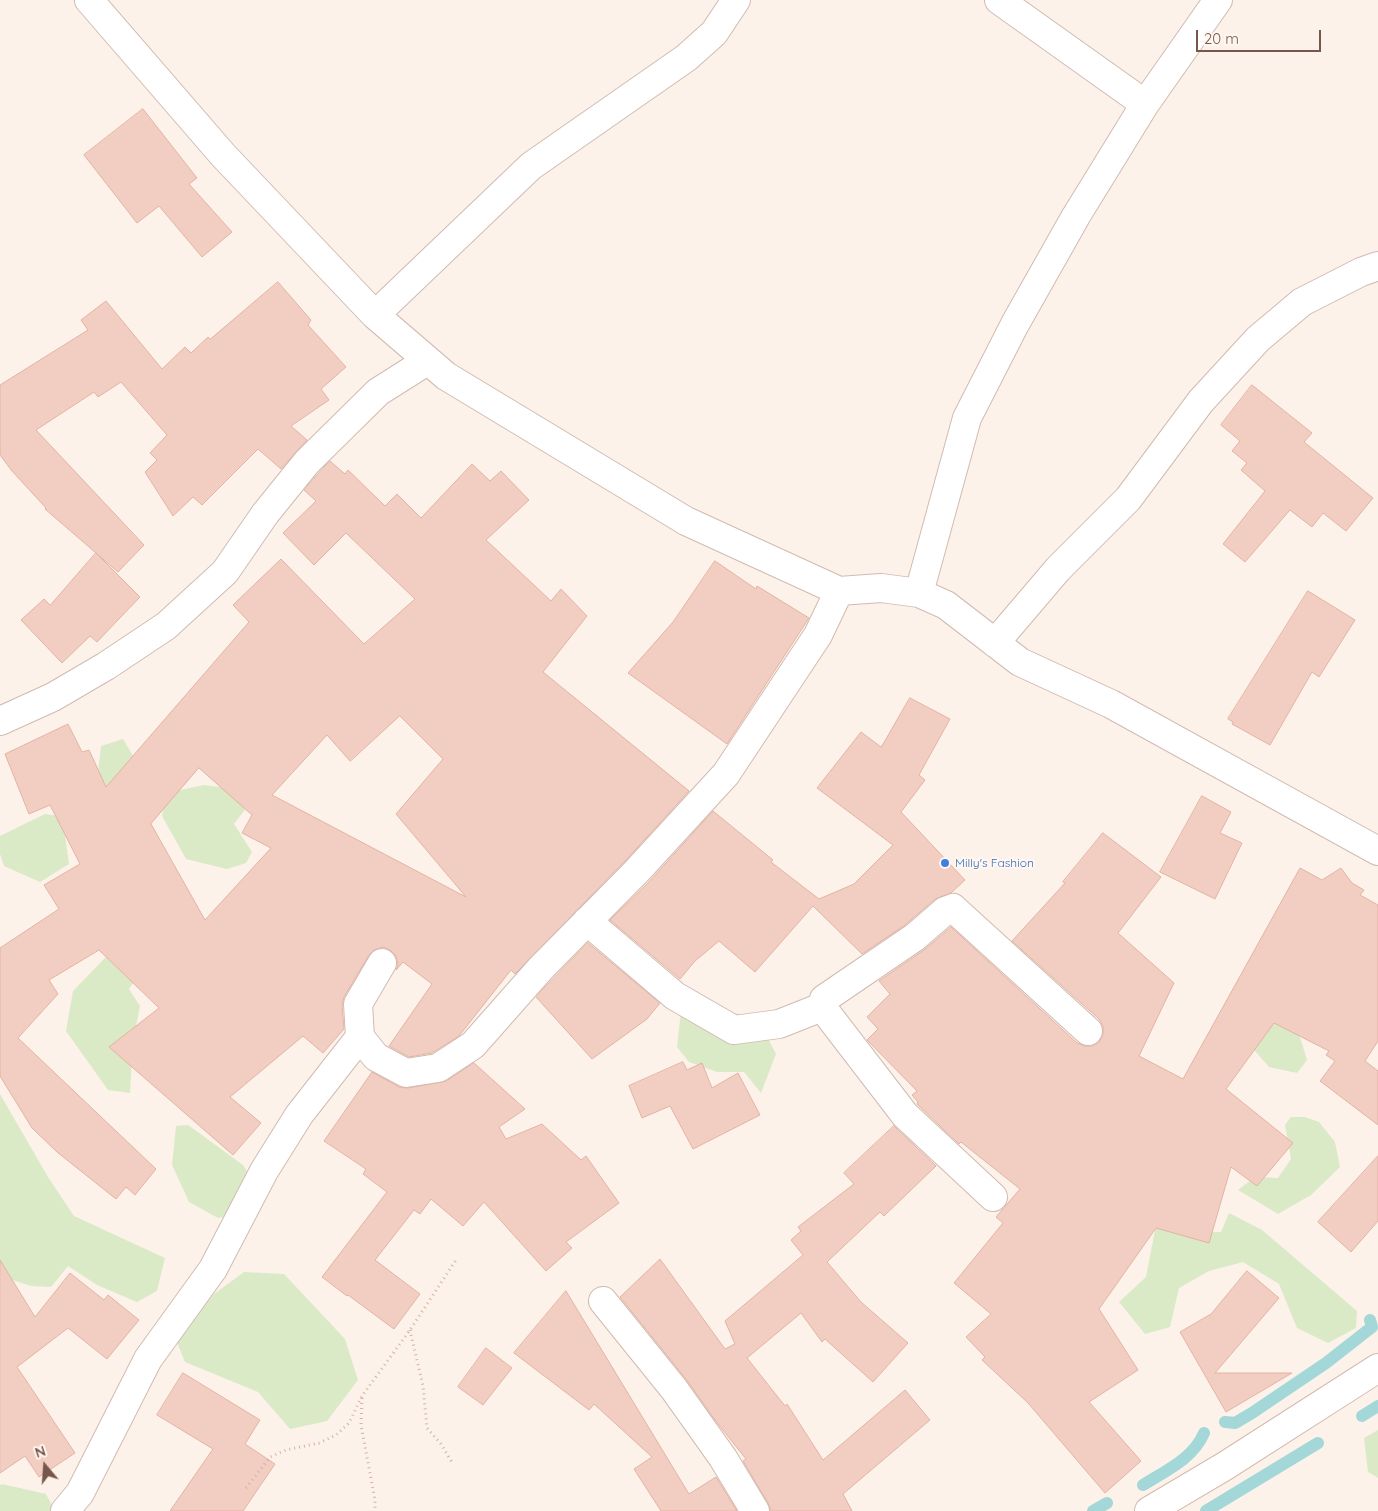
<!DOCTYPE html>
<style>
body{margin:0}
#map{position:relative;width:1378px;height:1511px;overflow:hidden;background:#fcf2e9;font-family:Quicksand,sans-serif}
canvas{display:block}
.north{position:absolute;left:20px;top:1441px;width:50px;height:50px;-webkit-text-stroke:4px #fff7f0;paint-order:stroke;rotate:342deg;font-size:14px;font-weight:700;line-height:20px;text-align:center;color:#77564d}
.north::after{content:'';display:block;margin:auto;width:18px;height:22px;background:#77564d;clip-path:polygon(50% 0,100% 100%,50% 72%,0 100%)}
.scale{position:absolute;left:1196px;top:30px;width:125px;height:22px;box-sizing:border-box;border:2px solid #77564d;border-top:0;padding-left:6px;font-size:15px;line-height:18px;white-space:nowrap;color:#77564d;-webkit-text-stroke:4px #fff7f0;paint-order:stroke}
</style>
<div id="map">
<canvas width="1378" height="1511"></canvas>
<div class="north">N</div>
<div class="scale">20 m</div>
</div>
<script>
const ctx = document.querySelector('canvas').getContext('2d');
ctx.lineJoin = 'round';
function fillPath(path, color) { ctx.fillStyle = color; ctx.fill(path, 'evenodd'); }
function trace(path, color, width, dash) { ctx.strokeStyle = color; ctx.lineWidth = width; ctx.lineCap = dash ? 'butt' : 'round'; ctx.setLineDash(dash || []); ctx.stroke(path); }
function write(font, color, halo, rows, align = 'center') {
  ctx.font = font + ' Quicksand,sans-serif'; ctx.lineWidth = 4; ctx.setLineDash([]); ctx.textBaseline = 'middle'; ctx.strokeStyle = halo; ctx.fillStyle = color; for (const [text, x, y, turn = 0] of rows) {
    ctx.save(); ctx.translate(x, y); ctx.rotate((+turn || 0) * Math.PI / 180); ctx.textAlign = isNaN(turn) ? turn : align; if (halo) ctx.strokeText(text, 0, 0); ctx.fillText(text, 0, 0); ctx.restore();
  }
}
fillPath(new Path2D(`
 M123 739 153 789 65 835 69 864 40 882 4 866 0 854V836L45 814 59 816 97 782 101 746Z
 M204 785 244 790 250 803 234 824 252 852 246 863 227 869 186 859 162 816 167 793Z
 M129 933 164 938 129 989 140 1006 133 1041 130 1093 108 1090 66 1031 73 991Z
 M717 1009 757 1018 776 1054 761 1093 744 1072H717L689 1062 677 1047 681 1011Z
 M1254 1020 1296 1024 1307 1060 1297 1073 1269 1067 1248 1043Z
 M0 1094 48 1177 74 1216 165 1258 157 1291 137 1302 97 1285 68 1266 51 1287 31 1286 0 1276Z
 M1291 1117H1305L1319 1122 1335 1142 1340 1167 1311 1195 1278 1214 1238 1190 1255 1177 1278 1178 1291 1159 1285 1125Z
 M188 1125 243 1165 263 1197 254 1210 218 1218 189 1202 172 1165 176 1126Z
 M1229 1213 1262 1230 1357 1311 1356 1328 1328 1343 1297 1328 1279 1284 1243 1262 1209 1271 1179 1288 1170 1327 1145 1334 1119 1302 1146 1277 1156 1225 1191 1232H1221Z
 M244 1272 284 1274 345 1339 358 1380 327 1421 290 1429 258 1392 185 1362 176 1340 214 1294Z
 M1378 1430V1478L1368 1472 1364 1438Z
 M2 1484 46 1494 55 1511H0V1485Z`), '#daeac7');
trace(new Path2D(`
 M1362 1416 1378 1406
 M1225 1422 1235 1423 1252 1413 1326 1363 1372 1327 1370 1320
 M1143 1485C1165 1471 1193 1459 1204 1433
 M1093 1511 1107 1503
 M1206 1511 1318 1443`), '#a4d7d8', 12);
const building = new Path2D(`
 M143 109 197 178 189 184 232 232 202 257 159 206 137 223 84 155Z
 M278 282 311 320 308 325 346 367 321 389 329 400 291 426 307 440 281 469 258 449 202 505 193 497 173 516 145 472 157 460 150 453 167 435 121 382 98 397 94 392 36 430 144 545 118 572 45 509 46 508 12 471 0 455V385L88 330 81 320 106 301 162 369 185 347 191 353 208 337 210 339Z
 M1252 385 1312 433 1304 442 1373 498 1346 531 1323 513 1312 527 1290 510 1245 562 1223 544 1265 491 1241 470 1247 463 1232 451 1240 441 1221 425Z
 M330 461 345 474 348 470 385 506 397 494 421 518 472 464 490 481 501 471 529 500 486 540 551 601 561 589 587 616 543 672 689 791 625 861 515 974 511 970 459 1036 432 1053 409 1057 389 1046 432 984 403 962 396 970 398 964 396 956 390 950 383 947 374 950 369 955 344 997 342 1005 344 1029 323 1053 303 1036 230 1097 261 1123 233 1155 109 1047 159 1008 99 950 49 980 58 994 18 1038 156 1169 135 1195 126 1187 116 1199 57 1152 32 1128 0 1076V948L59 909 44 885 80 864 50 805 29 814 5 754 68 724 82 752 89 750 106 787 249 622 233 605 281 559 364 644 415 599 346 533 314 565 283 533 316 501 304 490ZM400 716 443 759 396 814 466 897 272 795 327 735 350 761ZM199 768 252 815 242 833 271 848 205 920 151 824Z
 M96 553 140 597 97 642 90 636 62 663 21 620 44 599 50 605Z
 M715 561 756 589 757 586 809 618 727 744 628 673 673 622Z
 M1308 591 1355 620 1319 677 1312 672 1270 745 1232 724 1233 722 1228 719Z
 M910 698 950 719 919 775 925 780 901 812 965 880 951 893 935 899 905 925 862 954 813 906 755 972 719 941 695 961 680 979 610 920 648 883 713 811 773 860 771 862 819 899 854 884 893 845 817 788 861 732 881 747Z
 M1202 796 1231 812 1220 833 1242 843 1215 899 1160 872Z
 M1103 833 1161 877 1118 933 1174 983 1139 1056 1183 1079 1300 868 1322 880 1341 868 1352 883 1364 890 1360 895 1378 905V1041L1365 1061 1378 1071V1125L1320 1081 1335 1061 1326 1055 1329 1051 1274 1023 1226 1089 1293 1143 1257 1186 1231 1167 1209 1243 1156 1228 1099 1309 1138 1370 1089 1402 1141 1461 1105 1493 1028 1403 982 1360 985 1357 966 1337 991 1314 954 1283 1003 1223 996 1217 1020 1189 961 1142 959 1144 917 1104 918 1102 912 1095 917 1091 867 1040 878 1029 867 1017 890 994 879 981 924 950 951 927 1077 1043 1085 1046H1092L1099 1042 1103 1034V1026L1099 1019 1012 941 1065 883 1063 882Z
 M588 943 660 1003 647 1019 592 1059 536 997Z
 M683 1062 687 1070 702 1063 712 1088 738 1073 760 1115 693 1149 670 1106 642 1118 629 1086Z
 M474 1063 525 1109 499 1127 506 1139 542 1124 581 1160 586 1156 619 1203 566 1242 572 1248 546 1271 484 1202 463 1226 431 1199 420 1214 414 1210 375 1260 420 1294 394 1329 348 1295 347 1296 322 1277 387 1192 363 1174 366 1169 324 1141 372 1072 399 1087 408 1088 446 1081Z
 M894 1126 936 1166 884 1216 880 1212 827 1262 861 1302 908 1343 873 1382 825 1339 822 1342 801 1313 747 1358 785 1406 787 1404 823 1460 905 1390 930 1420 843 1494 852 1511H771L768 1503 743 1461 746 1459 715 1420 686 1379 620 1297 660 1259 725 1349 735 1344 725 1321 803 1255 791 1240 801 1231 798 1227 854 1184 844 1173Z
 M1378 1156V1221L1351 1252 1318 1222Z
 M0 1260 35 1317 70 1273 104 1300 108 1295 139 1320 107 1359 68 1328 17 1367 75 1453 39 1477 25 1456 0 1473Z
 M1247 1271 1279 1298 1215 1373H1292L1226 1412 1180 1332 1211 1314Z
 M566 1291 689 1494 716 1477 737 1511H661L634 1469 652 1457 594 1404 589 1410 514 1353Z
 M486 1348 512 1368 483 1405 458 1387Z
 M183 1373 260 1420 245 1444 275 1464 243 1511H170L213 1449 157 1415Z`);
fillPath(building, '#f1cec1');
trace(building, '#e4b2a2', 1);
const street = new Path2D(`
 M89 0 223 155 375 315 446 376 686 521 839 591 881 588 919 593 946 605 1020 662 1111 704 1378 851
 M999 0 1145 104
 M375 315 531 166 686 58 714 33 736 0
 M919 593 967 418 1015 324 1076 216 1145 104 1218 0
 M995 643 1058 569 1128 499 1201 401 1258 339 1302 302 1361 272 1378 266
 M0 721 53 697 106 666 166 626 225 572 265 514 307 462 378 392 427 361
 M587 921 675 996 734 1030 779 1024 822 1007
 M382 963 358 1004 360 1037 376 1057 406 1073 438 1068 473 1045 541 968 636 872 726 774 818 635 839 591
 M993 1197 905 1115 822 1007 824 999 915 937 945 911 953 908 1088 1031
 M603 1301 674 1389 723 1458 755 1511
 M65 1511 80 1493 148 1359 213 1269 264 1171 299 1115 360 1037`);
const secondary = new Path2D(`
 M1149 1511 1225 1466 1378 1368`);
trace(street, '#d1bbb1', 30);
trace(secondary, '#d4baaf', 30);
trace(new Path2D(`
 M410 1330 423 1386 427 1428 441 1444 453 1464
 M362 1398 361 1425 375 1500V1511
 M246 1488 270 1457 286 1450 319 1443 336 1435 349 1423 362 1396 410 1330 456 1260`), '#d7b1a4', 3, [1, 4]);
trace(street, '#fff', 28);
trace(secondary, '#fff', 28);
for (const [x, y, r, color] of [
 [945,863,5,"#3f7fe0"]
]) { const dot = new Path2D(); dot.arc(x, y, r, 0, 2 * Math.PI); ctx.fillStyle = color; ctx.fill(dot); trace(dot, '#fff7f0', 2); }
write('12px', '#366cbe', '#fff7f0', [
 ["Milly's Fashion",955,863]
], 'left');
</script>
